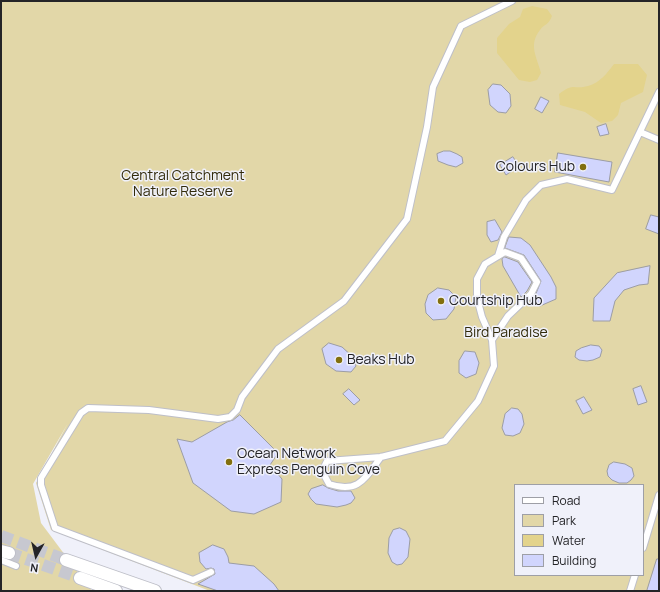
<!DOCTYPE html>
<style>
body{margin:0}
#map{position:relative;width:660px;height:592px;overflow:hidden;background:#f0f1fa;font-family:Manrope,sans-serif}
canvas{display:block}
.frame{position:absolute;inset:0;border:2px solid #242427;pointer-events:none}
.legend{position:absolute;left:514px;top:484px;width:130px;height:92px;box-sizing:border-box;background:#f0f1fa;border:1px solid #9e9fa6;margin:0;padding:5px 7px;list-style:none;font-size:12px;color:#242427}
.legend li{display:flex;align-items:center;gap:8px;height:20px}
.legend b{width:20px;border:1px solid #9e9fa6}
.north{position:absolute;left:16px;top:536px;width:40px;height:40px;-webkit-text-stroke:3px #f0f1fa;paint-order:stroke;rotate:188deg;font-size:11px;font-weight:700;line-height:16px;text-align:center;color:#242427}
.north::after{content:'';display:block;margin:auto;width:14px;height:18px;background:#242427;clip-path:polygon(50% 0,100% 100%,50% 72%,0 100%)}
</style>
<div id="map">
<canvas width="660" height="592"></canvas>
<div class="frame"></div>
<ul class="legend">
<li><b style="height:5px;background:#fff"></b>Road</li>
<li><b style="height:11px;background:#e2d7a8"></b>Park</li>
<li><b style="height:11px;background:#e3d38c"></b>Water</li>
<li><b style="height:11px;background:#d1d5fd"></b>Building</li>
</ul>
<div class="north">N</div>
</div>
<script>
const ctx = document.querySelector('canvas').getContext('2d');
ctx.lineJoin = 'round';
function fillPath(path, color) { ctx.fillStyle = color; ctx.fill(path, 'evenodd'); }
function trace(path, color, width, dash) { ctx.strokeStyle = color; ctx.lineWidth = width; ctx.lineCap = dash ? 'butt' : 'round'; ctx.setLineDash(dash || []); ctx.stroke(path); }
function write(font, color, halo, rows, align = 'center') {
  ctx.font = font + ' Manrope,sans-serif'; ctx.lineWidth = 3; ctx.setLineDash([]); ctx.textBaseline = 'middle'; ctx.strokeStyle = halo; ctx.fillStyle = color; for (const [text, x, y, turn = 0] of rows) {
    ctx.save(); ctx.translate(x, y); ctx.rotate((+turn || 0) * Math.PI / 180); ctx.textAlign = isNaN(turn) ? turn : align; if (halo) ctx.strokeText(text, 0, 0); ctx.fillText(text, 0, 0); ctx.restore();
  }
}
fillPath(new Path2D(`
 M1 1H659V591H210L51 530 36 483 68 423 33 484 41 523 92 591H1ZM515 485H643V575H515Z`), '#e2d7a8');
fillPath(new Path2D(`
 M532 6 547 9 552 16C548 26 545 23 540 30 528 45 537 57 541 73L537 80 530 82 519 80 497 53V38L509 24 520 17 523 9Z
 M614 64H638L647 75 643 92 621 103 618 115 612 121 601 123 585 112 560 105 559 94C574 82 574 90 588 86 600 83 607 73 614 64Z`), '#e3d38c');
const building = new Path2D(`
 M493 84 501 85 510 94 511 106 506 113 498 112 490 105 488 90Z
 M541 97 549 101 542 113 535 109Z
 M606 124 609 134 600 136 597 127Z
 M444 151H450L457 154 462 157 463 163 456 167 448 165 438 161 437 154Z
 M558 153 612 162 609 182 555 172Z
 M513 157 519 166 506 175 500 165Z
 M651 215 659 217V234L646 229Z
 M495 220 502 232 498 240 491 242 487 235V222Z
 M509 237 521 238 530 245 551 277 556 287V299L540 306 530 301 535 296 541 281 524 255 505 248Z
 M505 257 518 262 532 282 527 291 521 297 503 266 502 259Z
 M650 266 648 284 639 285 624 290 615 301 610 321H593L594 298 617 273Z
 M438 288 449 290 456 297 454 309 446 319 433 320 426 313 425 304 428 295Z
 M329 343 342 347 353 357 356 366 351 372 336 371 326 364 322 349Z
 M591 345 599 346 602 350 600 357 593 360 587 361 579 360 575 357 576 351 581 348Z
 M465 351 475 352 479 363 476 374 466 378 459 373V361Z
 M641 386 647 402 638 405 633 389Z
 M349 389 360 400 354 405 343 394Z
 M584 397 592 410 583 414 576 401Z
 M512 408 518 409 522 414 524 424 520 433 513 436 505 435 502 428 505 414Z
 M240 415 278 453 270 465 282 479 281 502 254 514 231 511 193 483 177 439 192 442 227 422 233 420Z
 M614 462 625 464 632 468 634 476 631 480 627 483H619L612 480 608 476 607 471 609 465Z
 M323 485 328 488 338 491H351L355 498 351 503 346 505 337 507 316 504 311 499 308 494 311 489Z
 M400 528 406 531 410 539 408 557 402 564 397 565 392 562 388 553 389 538 393 530Z
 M213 545 224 549 228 557 229 563 254 566 274 584 279 591H218L198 584 215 574 214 569 211 568 206 569 200 562 199 553Z
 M657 559H659V591H647Z`);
fillPath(building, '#d1d5fd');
trace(building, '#9c9da5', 1);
trace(new Path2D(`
 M1 536 66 560
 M9 553 80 578`), '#c7c8d0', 12, [12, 6]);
const service = new Path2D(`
 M640 132 659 140
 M498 256 504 237 526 200 541 185 567 179 612 190 659 92
 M381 457C365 478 359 494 329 484L322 471 327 461 381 457 445 441 478 401 494 366 492 340 482 317 477 298V279L485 264 505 252 521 258 537 282 531 294 508 316 492 340
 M643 548 659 495
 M1 560 16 566
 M211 572 193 580 55 528 41 485V478L81 413 88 408 149 410 218 419 230 417 237 410 242 397 278 349 344 301 407 219 427 127 433 87 461 26 512 1
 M630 591 635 575`);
const minor = new Path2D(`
 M1 551 9 553
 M66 560 155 591
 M80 578 116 591`);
trace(service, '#bebfc8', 8);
trace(minor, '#bebfc8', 14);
trace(service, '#fff', 6);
trace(minor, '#fff', 12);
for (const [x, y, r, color] of [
 [583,167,4,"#826f0e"],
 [441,301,4,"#826f0e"],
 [339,360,4,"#826f0e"],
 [229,462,4,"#826f0e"]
]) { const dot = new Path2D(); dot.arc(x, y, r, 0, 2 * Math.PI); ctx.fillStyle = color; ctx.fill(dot); trace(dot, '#f0f1fa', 1.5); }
write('14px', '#242427', '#f0f1fa', [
 ["Colours Hub",575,167,"right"],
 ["Courtship Hub",449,301],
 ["Beaks Hub",347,360],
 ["Ocean Network",237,454],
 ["Express Penguin Cove",237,470]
], 'left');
write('14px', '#322b0b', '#f0f1fa', [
 ["Central Catchment",183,176],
 ["Nature Reserve",183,192],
 ["Bird Paradise",506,333]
]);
</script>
